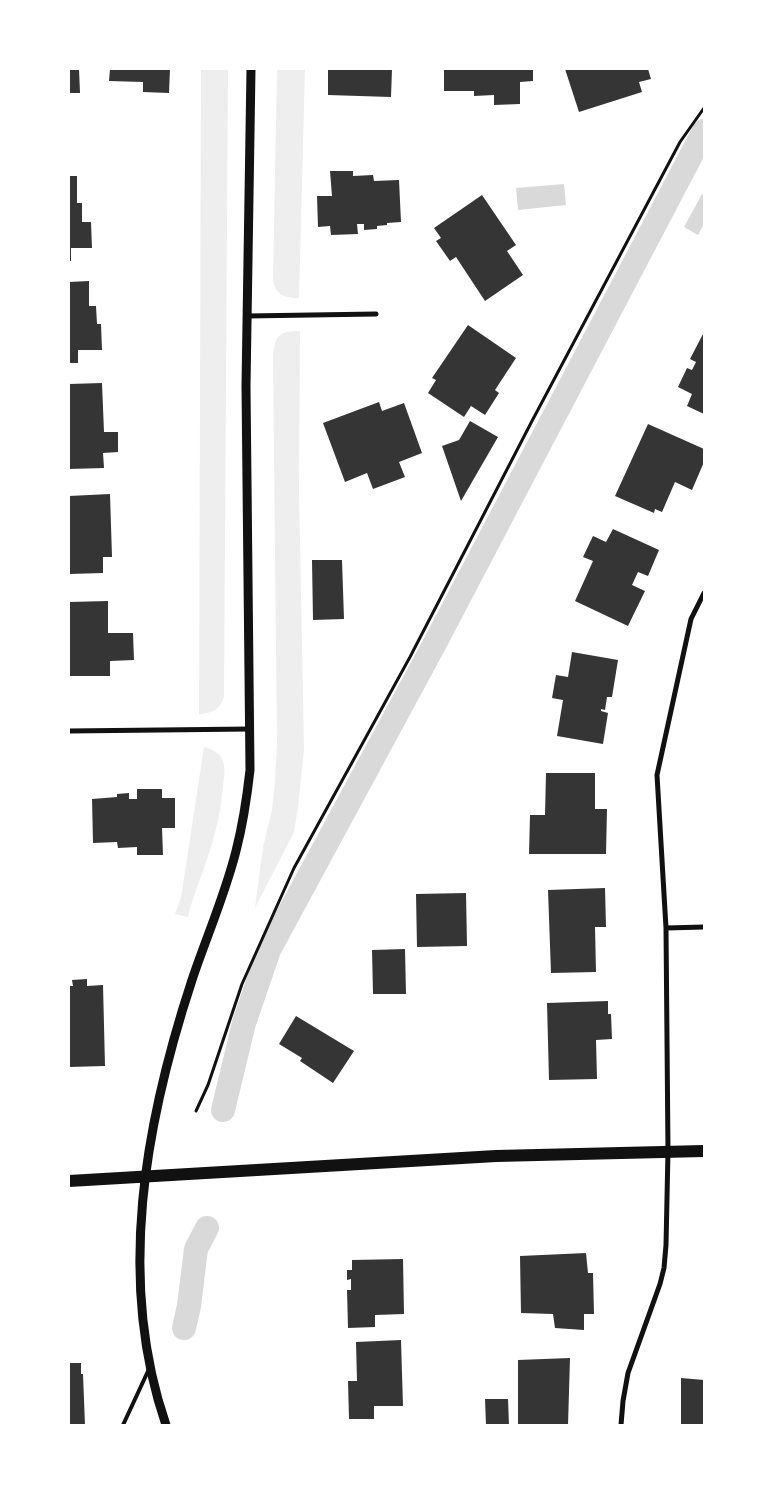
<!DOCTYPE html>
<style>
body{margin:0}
#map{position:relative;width:773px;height:1494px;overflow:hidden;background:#fff;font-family:"PT Sans",sans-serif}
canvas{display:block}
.frame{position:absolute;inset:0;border:70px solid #fff;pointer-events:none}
</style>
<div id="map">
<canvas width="773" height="1494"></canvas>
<div class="frame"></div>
</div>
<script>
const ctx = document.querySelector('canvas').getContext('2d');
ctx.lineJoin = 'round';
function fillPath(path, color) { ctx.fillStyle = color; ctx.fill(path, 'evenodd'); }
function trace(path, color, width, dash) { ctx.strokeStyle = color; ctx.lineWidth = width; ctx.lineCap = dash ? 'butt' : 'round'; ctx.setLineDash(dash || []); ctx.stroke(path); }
fillPath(new Path2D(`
 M201 69H228L224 696C221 710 212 713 199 714Z
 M277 69H305L299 298C286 298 276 296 273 281Z
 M300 331 299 490 304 749 298 808 294 832 255 908 263 847 272 810 275 781 277 743 273 355C275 335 280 331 300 331Z
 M204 747C211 749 219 752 222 759 226 767 224 778 223 786 221 813 214 840 205 865 199 883 192 899 188 917L175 914 181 898Z`), '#eee');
fillPath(new Path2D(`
 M564 184 566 205 518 210 516 188Z
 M702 194 704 195V224L698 235 684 227Z`), '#d9d9d9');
trace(new Path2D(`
 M223 1110 244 1023 269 950 434 645 704 131
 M184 1328 189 1306 196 1249 207 1228`), '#d9d9d9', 24);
fillPath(new Path2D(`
 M69 69H79L80 93H69Z
 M110 69H170L169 93 143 92V82L109 81Z
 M328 69H392L391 97 328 95Z
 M444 69H533V81L520 82V104L494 105V95L474 96V91H444Z
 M565 69H648L651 79 639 82 642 92 579 112Z
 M330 171H353V176L373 175 374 181 399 180 401 222 387 223V225L377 226V229L364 230V224H357L358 234 331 235 330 226 318 227 317 196H332Z
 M69 176H77V203H82V222H91L92 248H71V261H69Z
 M482 195 516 245 507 251 523 275 485 301 456 257 450 261 436 241 441 238 434 228Z
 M89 281V306H96L97 324H101L102 350H78V363H69V282Z
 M468 325 516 358 495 390 499 393 485 415 471 406 464 417 428 393 436 380 432 378Z
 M703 334 704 335V414L687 406 692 394 678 387 687 368 692 370 696 362 690 359Z
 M102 383 104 432H118V452L103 453 104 468 69 469V384Z
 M379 402 382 411 404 403 422 453 399 462 405 477 373 489 367 473 345 482 323 423Z
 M470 421 498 437 461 501 442 446 459 440Z
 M648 424 704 449V462L692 490 675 482 662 512 655 509 654 513 615 496Z
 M110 494 112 557H103V573L69 574V496Z
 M613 529 659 550 648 576 638 572 632 585 645 591 628 626 575 601 593 561 583 557 593 536 606 542Z
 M312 560H342L344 619 313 620Z
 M108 601V633H133L134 660 110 661V676H69V602Z
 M572 652 618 660 612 697H607L605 710 601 709V711L608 713 603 744 557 736 563 700 552 698 556 675 568 677Z
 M546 773H595V809H607L606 854H529L530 815H545Z
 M137 789H162V798H175V828H162L163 855H137V847L118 848 117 842 93 843 92 799 117 797V794L129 793V799H137Z
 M605 888 606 927H595L596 972 551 973 548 890Z
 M466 893 467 946 417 947 416 894Z
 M405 949 406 994H373L372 950Z
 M87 979V986L103 985 105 1066 69 1067V986H73L72 980Z
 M608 1001V1014H611L612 1039 596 1040 597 1079 549 1080 547 1003Z
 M296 1016 354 1051 333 1083 300 1061 302 1058 279 1044Z
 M586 1253 588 1273H593L594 1314H584V1330L555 1328 553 1314 521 1313 520 1256Z
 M403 1259 404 1314 375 1315V1327L348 1328 347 1290H351V1279L347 1280V1270H352V1260Z
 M401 1340 403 1406H374V1419H349L348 1381H357L356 1342Z
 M570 1358 568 1425H518V1360Z
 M69 1363H81V1374H83L85 1425H69Z
 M681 1378 704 1380V1425H681Z
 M485 1399H508L509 1425H486Z`), '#353535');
trace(new Path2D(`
 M196 1111 208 1085 242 984 294 868 410 657 532 421 680 142 704 108`), '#111', 3);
trace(new Path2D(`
 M123 1425 149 1369`), '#111', 4);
trace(new Path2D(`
 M247 316 376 314
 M69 731 250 729
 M666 928 704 927
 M621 1425 623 1401 628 1373 660 1284 664 1268 666 1245 668 1151 666 928 657 775 691 619 704 593`), '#111', 5);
trace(new Path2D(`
 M166 1425C116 1280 145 1123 192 980 206 938 225 895 236 851 243 824 247 797 250 770L246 386 251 69`), '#111', 9);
trace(new Path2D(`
 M69 1181 496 1156 704 1151`), '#111', 12);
</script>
